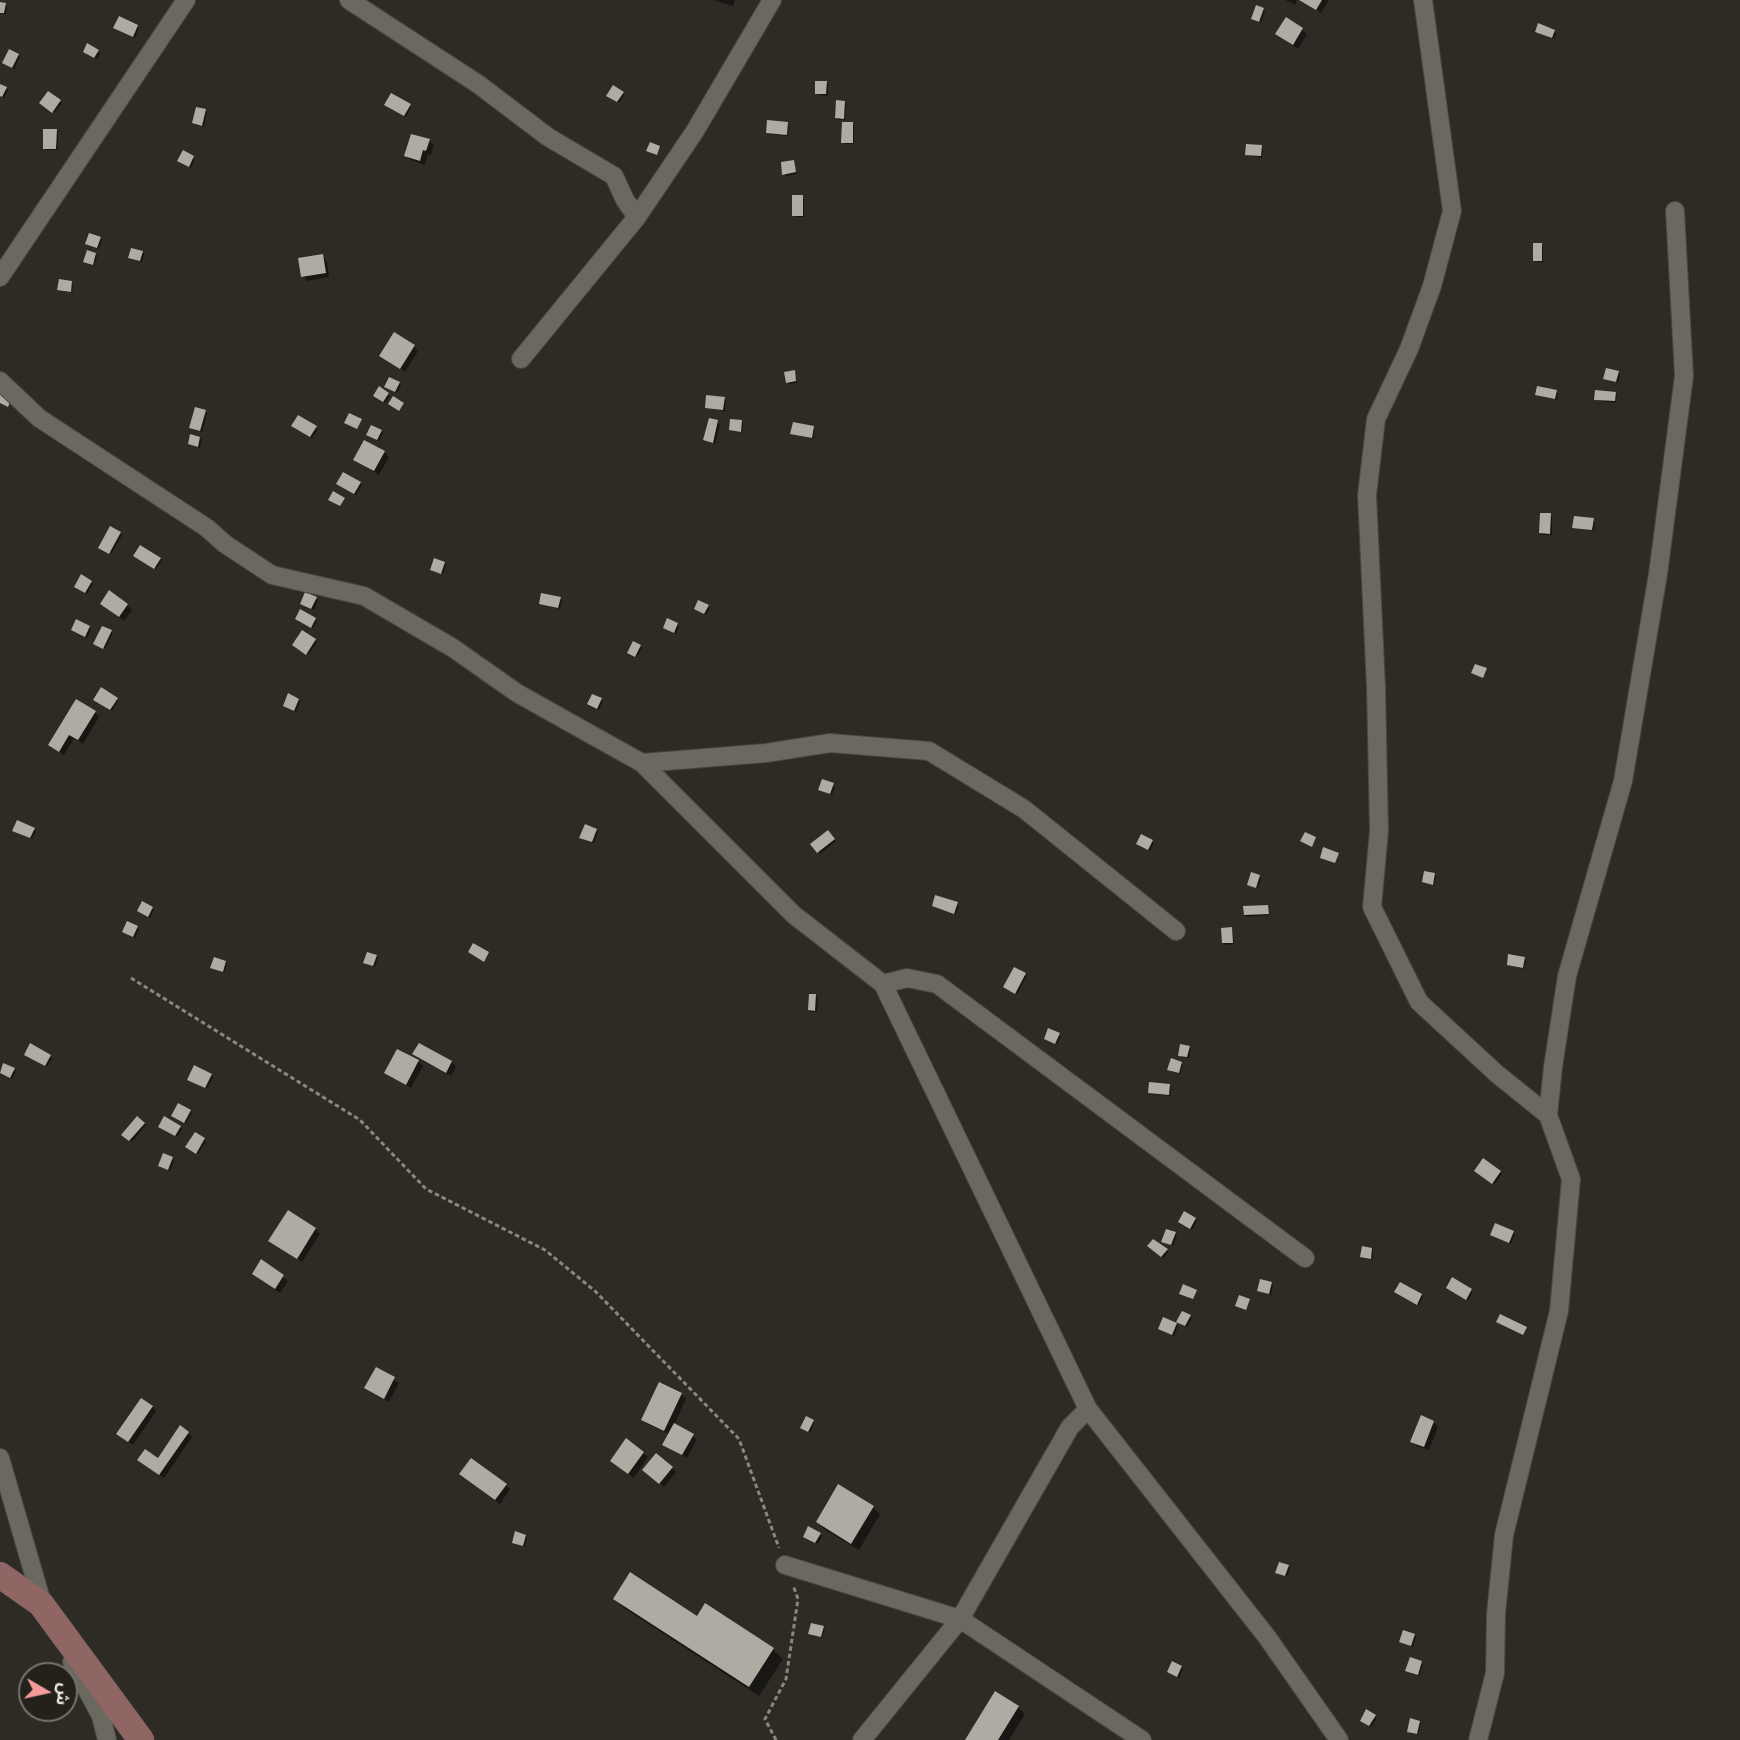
<!DOCTYPE html>
<meta charset="utf-8">
<style>
body{margin:0}
#map{position:relative;width:1740px;height:1740px;overflow:hidden;background:#2e2b24;font-family:Mulish,"Noto Sans Arabic",sans-serif}
canvas{display:block}
.north{position:absolute;left:18px;top:1662px;width:60px;height:60px;box-sizing:border-box;background:#24211a;border:2px solid #75736c;border-radius:50%;rotate:99deg;font-size:16px;font-weight:700;line-height:24px;text-align:center;color:#efede8}
.north::after{content:'';display:block;margin:auto;width:21px;height:27px;background:#f59b99;clip-path:polygon(50% 0,100% 100%,50% 72%,0 100%)}
</style>
<div id="map">
<canvas width="1740" height="1740"></canvas>
<div class="north">ش</div>
</div>
<script>
const ctx = document.querySelector('canvas').getContext('2d');
ctx.lineJoin = 'round';
function fillPath(path, color) { ctx.fillStyle = color; ctx.fill(path, 'evenodd'); }
function trace(path, color, width, dash) { ctx.strokeStyle = color; ctx.lineWidth = width; ctx.lineCap = dash ? 'butt' : 'round'; ctx.setLineDash(dash || []); ctx.stroke(path); }
fillPath(new Path2D(`
 M713 0H735L733 6Z
 M1285 0H1297L1295 5Z
 M1301 0H1329L1321 13Z
 M0 3 7 6 6 14 0 13Z
 M1263 9 1265 11 1261 23 1254 21 1252 19Z
 M120 18 139 28 135 38 117 30Z
 M1286 19 1307 34 1298 49 1277 34Z
 M1554 31 1556 33 1554 39 1537 32Z
 M98 51 100 53 97 59 86 54Z
 M18 55 20 57 14 69 4 63Z
 M827 83 828 85V96L818 95 816 93Z
 M0 85 8 90 4 98 0 96Z
 M49 93 62 103 54 113 41 103Z
 M623 93 624 95 619 103 610 97Z
 M844 102 846 104 845 120H838L837 118Z
 M410 105 411 107 406 117 388 106Z
 M206 111 207 112 204 127 196 125 194 123Z
 M787 123 789 125 788 136 769 134 767 132Z
 M852 124 854 126V144H845L843 142Z
 M57 130 58 132V150H46L44 148Z
 M429 141 434 145 431 155 428 154 425 165 411 160 406 155Z
 M1261 147 1263 149 1262 158 1247 154Z
 M183 152 195 159 191 168 181 162Z
 M793 161 797 174 786 176 784 174Z
 M802 197 804 199V217H796L794 215Z
 M100 238 102 240 99 249 87 244Z
 M1541 244 1543 246V262H1536L1534 260Z
 M142 252 144 254 142 262 130 258Z
 M96 254 97 256 94 266 84 261Z
 M322 256 327 261 329 277 307 281 303 276Z
 M71 283 73 285 72 293 59 290Z
 M414 346 418 351 405 372 381 356Z
 M794 372 797 383 789 384 788 382Z
 M1618 373 1620 375 1618 383 1605 379Z
 M399 383 401 385 397 393 388 388Z
 M1556 392 1558 393 1557 400 1537 394Z
 M1615 393 1617 395 1616 403 1598 401 1596 399Z
 M388 394 390 396 385 403 377 397Z
 M724 399 726 400 725 411 706 407Z
 M205 411 207 413 202 432 193 429Z
 M710 420 720 424 715 444 705 440Z
 M741 421 743 423 742 433 731 430Z
 M295 427 316 428 318 429 312 438Z
 M813 428 815 430 813 439 792 434Z
 M381 431 383 433 379 441 368 435Z
 M200 438 202 440 200 448 189 444Z
 M384 452 389 457 379 475 355 460Z
 M360 483 362 485 356 495 340 485Z
 M1550 515 1552 517V535H1543L1541 533Z
 M1593 520 1595 522 1594 531 1574 527Z
 M120 533 122 535 111 554 101 549Z
 M137 557 160 559 162 561 156 569Z
 M444 563 446 565 443 574 433 571Z
 M91 582 93 584 87 594 78 589Z
 M560 598 562 600 560 609 540 604Z
 M316 599 318 600 314 610 304 606Z
 M127 605 132 610 124 621 106 608Z
 M708 606 710 608 706 615 698 611Z
 M315 619 317 621 313 628 298 621Z
 M668 620 679 626 676 634 665 628Z
 M89 627 91 629 87 638 73 630Z
 M111 632 113 633 105 649 97 645Z
 M303 632 317 642 308 655 296 646Z
 M640 647 642 648 637 657 631 654Z
 M117 699 118 701 112 711 97 701Z
 M601 699 603 701 599 710 591 706Z
 M299 700 300 702 296 712 286 707Z
 M95 713 99 717 83 744 74 738 64 755 50 745Z
 M833 785 835 787 832 795 822 791Z
 M34 829 36 831 32 839 16 832Z
 M596 830 598 832 594 843 583 839Z
 M828 832 836 841 820 854 812 844Z
 M1142 836 1154 843 1150 851 1140 845Z
 M1434 874 1436 876 1434 885 1423 882Z
 M1259 877 1261 879 1258 889 1248 884Z
 M142 903 154 910 150 918 140 913Z
 M957 904 959 906 956 914 933 906Z
 M1268 906 1270 915 1247 917 1245 915Z
 M128 923 139 929 135 938 124 932Z
 M1232 929 1233 931 1234 944 1225 945 1223 943Z
 M376 956 378 958 375 967 367 964Z
 M1524 958 1526 960 1524 969 1508 964Z
 M225 962 227 964 224 973 212 968Z
 M1025 975 1027 976 1017 994 1006 988Z
 M816 996 818 998 817 1012H811L809 1010Z
 M1059 1035 1061 1036 1057 1044 1048 1040Z
 M31 1045 52 1058 47 1067 28 1057Z
 M419 1045 452 1062 456 1067 451 1076 419 1059 414 1054Z
 M1189 1047 1191 1049 1189 1058 1181 1057 1180 1055Z
 M398 1051 418 1061 423 1066 411 1088 386 1073Z
 M1181 1063 1183 1065 1180 1074 1171 1071Z
 M4 1065 16 1071 12 1079 0 1072Z
 M211 1075 213 1077 207 1089 190 1081Z
 M1169 1085 1171 1087 1170 1096 1151 1094 1149 1093Z
 M190 1111 192 1113 186 1123 175 1117Z
 M137 1118 146 1125 132 1142 123 1135Z
 M180 1127 182 1129 177 1137 162 1129Z
 M196 1134 206 1141 198 1154 189 1149Z
 M172 1159 174 1161 170 1171 160 1166Z
 M1500 1172 1502 1174 1495 1184 1478 1173Z
 M1195 1219 1197 1221 1192 1230 1182 1224Z
 M315 1229 320 1234 302 1262 270 1241Z
 M1513 1232 1515 1234 1511 1244 1492 1235Z
 M1175 1234 1177 1235 1173 1246 1163 1241Z
 M1149 1246 1167 1250 1168 1252 1164 1258Z
 M1372 1249 1373 1251 1372 1260 1362 1257Z
 M262 1262 288 1281 280 1293 258 1278Z
 M1272 1283 1273 1285 1271 1295 1259 1291Z
 M1400 1284 1423 1297 1419 1305 1398 1294Z
 M1450 1290H1471L1473 1292 1468 1300Z
 M1190 1316 1192 1318 1187 1327 1180 1323Z
 M1164 1319 1178 1326 1174 1336 1161 1330Z
 M376 1369 399 1383 389 1402 366 1388Z
 M681 1394 686 1399 674 1425 697 1439 687 1458 664 1444 669 1434 647 1424 642 1420Z
 M152 1407 156 1411 133 1445 123 1438Z
 M813 1421 814 1423 810 1433 801 1428Z
 M1433 1422 1438 1427 1429 1450 1417 1446 1412 1441Z
 M188 1433 192 1437 164 1478 144 1464 158 1460Z
 M643 1453 648 1457 634 1478 616 1465Z
 M672 1468 676 1472 664 1487 649 1474Z
 M461 1474 506 1485 510 1489 500 1504Z
 M873 1507 880 1514 859 1550 825 1530 818 1522Z
 M820 1534 822 1536 818 1544 807 1538Z
 M526 1536 527 1538 525 1547 513 1542Z
 M1288 1567 1290 1568 1287 1577 1277 1572Z
 M615 1599 697 1618 773 1649 783 1659 759 1696 624 1608Z
 M823 1627 825 1629 822 1638 810 1633Z
 M1414 1635 1416 1637 1413 1647 1401 1642Z
 M1421 1662 1423 1664 1419 1676 1407 1670Z
 M1181 1667 1183 1669 1179 1678 1171 1674Z
 M1018 1707 1025 1714 1009 1740H967Z
 M1375 1716 1377 1718 1371 1727 1363 1722Z
 M1419 1722 1421 1724 1418 1735 1410 1733 1408 1732Z`), '#0007');
fillPath(new Path2D(`
 M1299 0H1322L1316 10Z
 M0 2 6 3 4 13H0Z
 M1256 5 1264 8 1259 22 1251 19Z
 M119 16 138 25 133 37 113 28Z
 M1286 17 1303 28 1293 45 1275 34Z
 M1538 23 1555 30 1552 38 1535 32Z
 M87 43 99 50 94 58 83 52Z
 M9 49 19 54 12 68 2 63Z
 M815 81H827L826 94H815Z
 M0 84 7 87 2 97 0 96Z
 M613 85 624 92 617 102 606 96Z
 M48 91 61 100 52 113 39 103Z
 M391 93 411 104 404 116 384 105Z
 M836 100 845 101 844 119 835 118Z
 M196 107 206 109 202 126 192 123Z
 M767 120 788 122 787 135 766 133Z
 M842 122H853V143H841Z
 M43 129H57L56 149H43Z
 M411 134 430 139 426 151 423 150 420 161 404 156Z
 M650 142 660 146 657 155 646 151Z
 M1246 144 1262 145 1261 156 1245 155Z
 M183 150 194 156 189 167 177 161Z
 M794 160 796 172 782 175 781 162Z
 M792 195H803V216H792Z
 M89 233 101 237 97 248 85 244Z
 M1533 243H1542V261H1533Z
 M131 248 143 251 140 261 128 258Z
 M87 250 96 253 93 265 83 262Z
 M323 254 326 273 301 277 298 258Z
 M59 279 72 281 71 292 57 290Z
 M394 332 415 345 400 369 379 356Z
 M1606 368 1619 371 1616 382 1603 379Z
 M795 370 796 381 786 383 784 372Z
 M389 377 400 382 395 392 384 387Z
 M379 386 389 393 383 402 373 396Z
 M1537 386 1557 390 1555 399 1535 395Z
 M0 389 13 394 8 407 0 403Z
 M1595 390 1616 392 1615 401 1594 400Z
 M706 395 725 397 723 410 705 408Z
 M393 396 404 403 399 411 388 404Z
 M195 407 206 410 200 431 189 428Z
 M349 413 362 419 357 429 344 423Z
 M298 415 317 426 310 437 291 426Z
 M709 418 718 420 713 443 703 440Z
 M730 419 742 420 741 432 729 430Z
 M793 422 814 426 812 438 790 434Z
 M371 425 382 430 377 440 366 435Z
 M190 434 200 437 198 447 188 444Z
 M364 440 385 451 374 471 353 460Z
 M343 472 361 482 354 494 336 484Z
 M333 491 345 498 340 506 328 500Z
 M1540 513H1551L1550 534 1539 533Z
 M1574 516 1594 518 1592 530 1572 528Z
 M110 526 121 532 109 554 98 548Z
 M140 545 161 558 154 569 133 556Z
 M434 558 445 562 441 574 430 570Z
 M81 574 92 581 85 593 74 587Z
 M109 590 128 604 119 617 100 604Z
 M305 592 317 597 311 609 300 604Z
 M541 593 561 597 558 608 539 604Z
 M698 600 709 605 704 614 694 609Z
 M300 609 316 618 311 628 295 619Z
 M667 618 678 623 674 633 663 628Z
 M76 619 90 626 85 637 71 630Z
 M102 626 112 630 103 649 93 644Z
 M302 630 316 639 306 655 292 645Z
 M633 641 641 645 635 657 627 653Z
 M1475 664 1487 668 1483 678 1471 673Z
 M101 687 118 698 110 710 93 700Z
 M288 693 299 699 294 711 283 706Z
 M592 694 602 698 597 709 587 704Z
 M76 699 96 711 78 740 69 735 59 752 48 745Z
 M822 779 834 783 830 794 818 790Z
 M17 820 35 828 30 838 12 831Z
 M585 824 597 829 592 842 579 838Z
 M828 830 835 839 817 853 810 844Z
 M1305 832 1316 837 1312 847 1300 841Z
 M1141 834 1153 840 1148 850 1136 844Z
 M1323 847 1339 853 1335 863 1320 858Z
 M1424 871 1435 873 1433 885 1422 882Z
 M1251 872 1260 875 1256 888 1247 885Z
 M935 895 958 902 954 914 932 906Z
 M142 901 153 907 148 917 137 911Z
 M1268 905 1269 914 1244 915 1243 906Z
 M127 921 138 926 133 937 122 932Z
 M1232 927 1233 943H1222L1221 928Z
 M473 943 489 952 484 962 468 952Z
 M367 952 377 955 373 966 363 963Z
 M1508 954 1525 957 1523 968 1507 965Z
 M214 957 226 961 223 972 210 968Z
 M1014 967 1026 973 1015 994 1003 987Z
 M809 994H816L815 1011 808 1010Z
 M1048 1028 1060 1033 1055 1044 1044 1039Z
 M30 1043 51 1055 45 1066 24 1055Z
 M419 1043 452 1061 446 1073 412 1054Z
 M1180 1044 1190 1046 1187 1057 1178 1056Z
 M397 1049 419 1060 406 1085 384 1073Z
 M1171 1058 1182 1062 1179 1073 1167 1070Z
 M3 1063 15 1068 10 1078 0 1073Z
 M194 1065 212 1074 205 1088 187 1080Z
 M1149 1082 1170 1084 1169 1095 1148 1093Z
 M178 1103 191 1110 184 1123 171 1116Z
 M137 1116 145 1123 129 1141 121 1135Z
 M164 1116 181 1126 175 1136 158 1127Z
 M195 1132 205 1138 196 1154 185 1147Z
 M163 1153 173 1157 168 1170 158 1166Z
 M1483 1158 1501 1171 1492 1184 1474 1171Z
 M288 1210 316 1228 297 1259 268 1241Z
 M1184 1211 1196 1218 1190 1229 1178 1222Z
 M1495 1223 1514 1231 1509 1243 1490 1235Z
 M1166 1229 1176 1232 1171 1245 1161 1242Z
 M1153 1239 1168 1249 1161 1257 1147 1246Z
 M1362 1246 1372 1248 1371 1259 1360 1257Z
 M261 1259 284 1275 275 1289 252 1274Z
 M1452 1277 1472 1289 1466 1300 1446 1288Z
 M1260 1279 1272 1282 1269 1294 1257 1291Z
 M1400 1282 1422 1294 1417 1305 1394 1292Z
 M1183 1284 1197 1290 1193 1299 1179 1294Z
 M1239 1295 1250 1299 1246 1310 1235 1306Z
 M1182 1311 1191 1315 1185 1326 1176 1322Z
 M1500 1314 1527 1327 1523 1335 1496 1322Z
 M1163 1317 1177 1323 1172 1335 1158 1329Z
 M376 1367 395 1377 384 1399 364 1388Z
 M659 1382 682 1393 664 1431 641 1420Z
 M141 1398 153 1406 128 1442 116 1434Z
 M1421 1415 1434 1421 1424 1447 1410 1442Z
 M806 1416 814 1420 808 1432 800 1428Z
 M674 1423 694 1434 682 1455 662 1445Z
 M180 1425 189 1432 159 1475 137 1460 145 1449 158 1458Z
 M626 1438 644 1452 628 1474 610 1461Z
 M656 1453 673 1467 659 1484 642 1470Z
 M471 1458 507 1484 495 1500 459 1474Z
 M838 1484 874 1506 851 1544 816 1522Z
 M808 1526 821 1533 815 1543 803 1537Z
 M515 1531 526 1535 523 1546 512 1543Z
 M1279 1562 1289 1565 1285 1576 1275 1573Z
 M630 1572 697 1616 705 1603 774 1648 749 1687 613 1599Z
 M811 1623 824 1626 821 1637 808 1634Z
 M1403 1630 1415 1634 1411 1646 1399 1642Z
 M1410 1657 1422 1661 1418 1675 1405 1671Z
 M1172 1661 1182 1666 1177 1677 1167 1672Z
 M995 1691 1019 1706 998 1740H965Z
 M1366 1709 1376 1715 1369 1726 1360 1721Z
 M1410 1718 1420 1721 1417 1734 1407 1732Z`), '#afaba2');
const street = new Path2D(`
 M349 0 478 84 548 137 614 176 625 200 637 217 521 359
 M1423 0 1452 211 1432 286 1409 349 1376 419 1367 495 1376 687 1379 831 1372 907 1419 1002 1497 1074 1548 1115
 M637 217 695 131 772 0
 M0 277 186 0
 M0 381 39 418 207 528 225 544 272 575 364 596 453 648 517 693 642 763 766 753 830 743 929 751 1024 809 1176 931
 M642 763 794 915 883 984 1088 1409 1267 1637 1339 1740
 M883 984 907 978 937 984 1305 1258
 M0 1458 43 1606
 M785 1565 960 1619 1142 1740
 M72 1662 101 1716 107 1740
 M862 1740 960 1619 1070 1427 1088 1409
 M1478 1740 1495 1673 1496 1614 1504 1535 1559 1311 1571 1179 1548 1115 1553 1067 1567 976 1623 781 1658 574 1684 376 1675 211`);
const secondary = new Path2D(`
 M0 1575 41 1604 141 1740`);
trace(street, '#4a4742', 20);
trace(secondary, '#4a4742', 27);
trace(new Path2D(`
 M131 978 360 1120 426 1189 545 1250 595 1291 739 1439 779 1548
 M776 1740 765 1719 786 1679 798 1599 793 1585`), '#8a8781', 3, [4.5, 3]);
trace(street, '#6b6860', 18);
trace(secondary, '#906665', 26);
</script>
